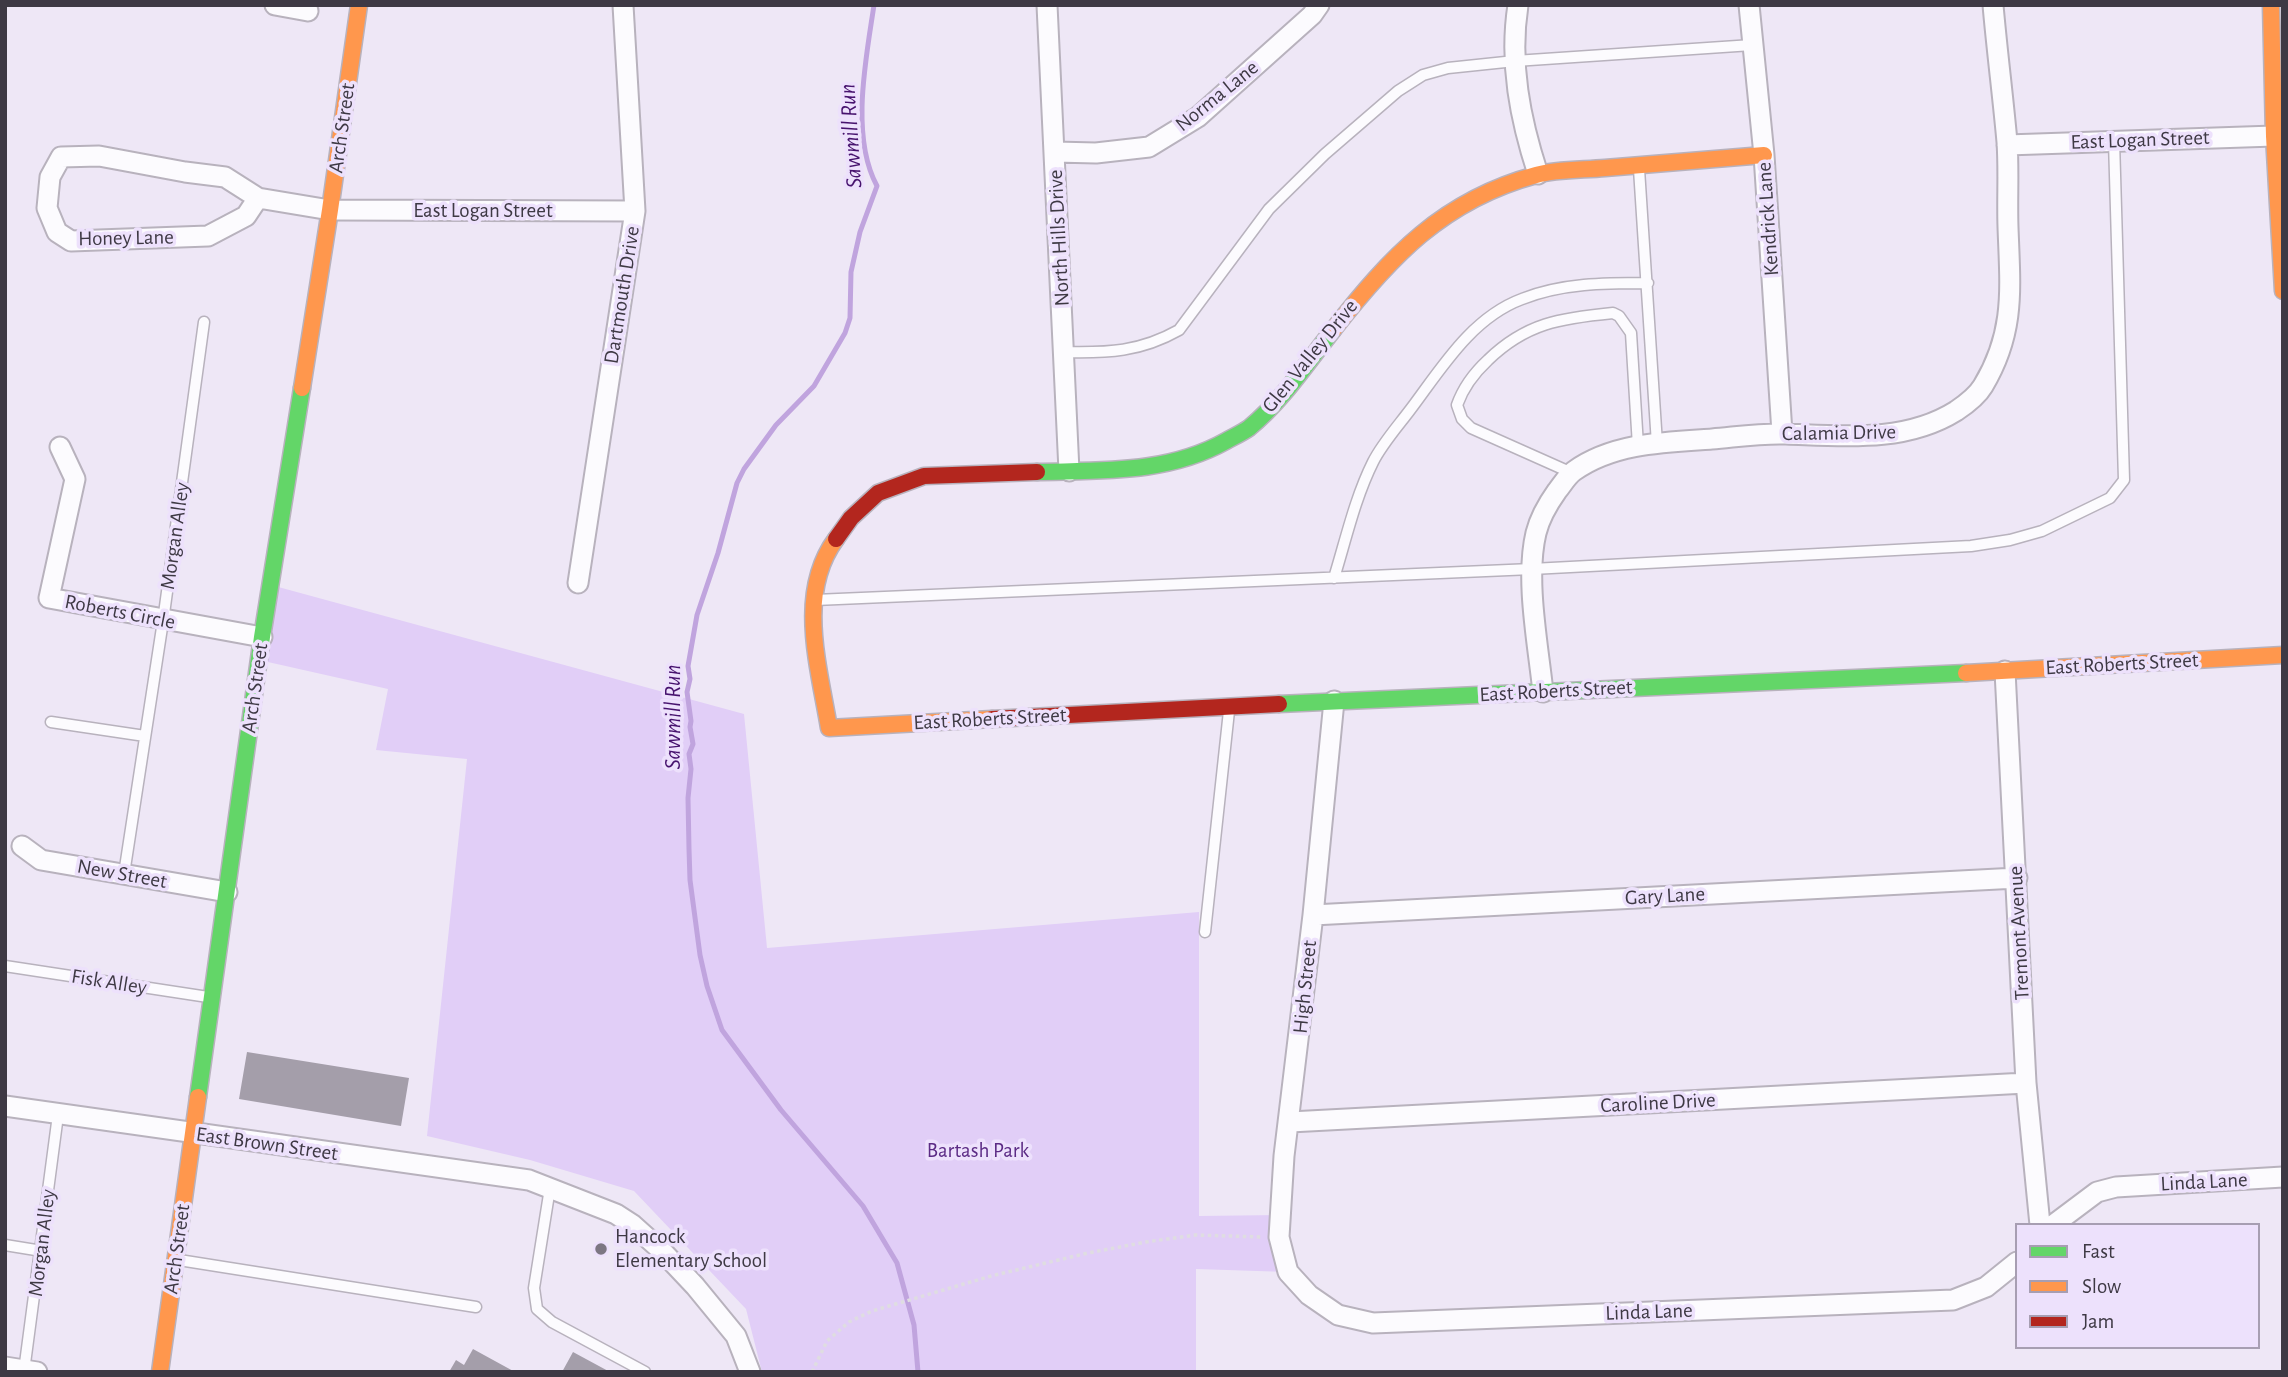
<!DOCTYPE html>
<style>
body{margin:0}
#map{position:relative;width:2288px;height:1377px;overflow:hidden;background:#eee7f6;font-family:"Alegreya Sans",sans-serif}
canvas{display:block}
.frame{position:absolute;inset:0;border:7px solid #3e3944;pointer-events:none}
.legend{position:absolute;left:2015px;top:1223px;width:245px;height:126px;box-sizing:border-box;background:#ede1fc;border:2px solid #a79eb2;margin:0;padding:9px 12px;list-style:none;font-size:21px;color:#3e3944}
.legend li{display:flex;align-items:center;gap:14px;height:35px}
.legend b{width:35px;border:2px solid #a79eb2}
</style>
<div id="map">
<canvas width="2288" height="1377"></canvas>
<div class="frame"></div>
<ul class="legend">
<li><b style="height:9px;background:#63d668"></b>Fast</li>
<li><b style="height:9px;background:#ff974d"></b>Slow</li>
<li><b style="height:9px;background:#b3261e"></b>Jam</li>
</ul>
</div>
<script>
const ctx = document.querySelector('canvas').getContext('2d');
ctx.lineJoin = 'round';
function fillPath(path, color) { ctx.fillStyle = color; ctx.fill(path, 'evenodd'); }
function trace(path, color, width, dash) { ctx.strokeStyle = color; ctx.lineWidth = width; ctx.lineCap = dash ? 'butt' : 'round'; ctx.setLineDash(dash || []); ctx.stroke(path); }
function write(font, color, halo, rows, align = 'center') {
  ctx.font = font + ' "Alegreya Sans",sans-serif'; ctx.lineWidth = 7; ctx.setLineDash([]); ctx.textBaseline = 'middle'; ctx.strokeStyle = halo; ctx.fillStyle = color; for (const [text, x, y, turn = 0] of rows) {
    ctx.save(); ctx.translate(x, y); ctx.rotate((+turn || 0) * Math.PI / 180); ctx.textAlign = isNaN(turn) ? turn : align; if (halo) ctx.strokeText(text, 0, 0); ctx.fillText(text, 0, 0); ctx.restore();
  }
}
fillPath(new Path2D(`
 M271 585 744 714 767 948 1199 912V1216L1280 1215 1288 1272 1196 1269V1372H762L746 1309 634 1191 530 1160 427 1136 467 759 376 750 388 689 259 660Z`), '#e1cef7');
trace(new Path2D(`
 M874 5C866 59 850 136 877 186L860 232 851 272 850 318 845 333 814 386 776 425 744 469 737 483 718 553 697 615 688 666 690 679 687 692 691 721 690 727 693 744 689 754 691 769 688 798 689 849 690 880 700 955 707 986 722 1030 781 1110 863 1206 897 1263 914 1325 918 1372`), '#c0a4de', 5);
fillPath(new Path2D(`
 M247 1052 409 1078 401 1126 239 1099Z
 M473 1349 515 1372H449L456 1360 464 1365Z
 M573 1352 610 1372H562Z`), '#a49eaa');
const lane = new Path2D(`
 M1639 169 1657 444
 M1064 352C1108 353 1140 352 1179 330L1269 209 1325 154 1398 91 1423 75 1448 68 1515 61 1752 45
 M1572 473 1471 428 1462 419 1457 405C1463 388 1474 373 1488 360 1526 323 1561 318 1613 313L1619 316 1631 333 1638 446
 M1334 578C1346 539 1355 498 1373 462 1382 444 1398 426 1410 410 1441 369 1471 318 1522 299 1562 283 1605 283 1648 283
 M815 600 1532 569 1971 546 2010 540 2042 531 2110 498 2124 480 2114 141
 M51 722 145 736
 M124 874 163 621 204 322
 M1205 932 1229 711
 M5 966 208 997
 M550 1188 534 1288 537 1309 552 1322 645 1372
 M5 1245 42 1251
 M179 1260 476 1307
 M24 1371 58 1115`);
const street = new Path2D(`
 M275 5 308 11
 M1047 5 1069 471
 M1518 5C1509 63 1520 119 1538 174
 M1749 5 1764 155 1782 433
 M2007 145 2274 136
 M1055 152 1096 153 1149 147 1198 117 1312 15 1319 5
 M258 198 246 216 208 236 71 241 57 232 47 208 50 177 61 157 99 156 185 172 225 177 258 198 330 210 635 211
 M60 447 75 479 49 598 262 637
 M578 583 635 211 623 5
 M2005 671 2026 1083 2040 1225
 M1543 692C1538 644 1525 579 1536 533 1540 517 1547 505 1557 491 1562 485 1567 476 1574 471 1613 443 1665 442 1712 439 1736 437 1761 433 1786 434 1843 436 1905 443 1956 411 1965 405 1977 396 1983 386 2016 331 2010 287 2008 227 2007 199 2009 170 2007 142 2003 97 1997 51 1993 5
 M1334 701 1313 915 1284 1156 1279 1237 1288 1272 1309 1295 1338 1315 1373 1323 1953 1300 1986 1287 2017 1262
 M22 846 41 860 227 892
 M1313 915 2017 878
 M5 1106 529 1180 616 1214 633 1225 662 1251 695 1286 736 1336 750 1372
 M1290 1122 2026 1083
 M2053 1225 2097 1192 2116 1187 2283 1177
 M5 1367 37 1372`);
const fast = new Path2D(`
 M1037 472C1102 470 1167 474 1226 441 1233 437 1242 433 1249 428 1282 401 1307 363 1333 330
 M1279 704 1966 673
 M198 1097 262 637 302 388`);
const slow = new Path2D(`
 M2271 5 2274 136 2283 291
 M1333 330C1390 257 1443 200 1536 175 1557 169 1583 170 1605 168 1658 164 1711 159 1764 155
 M302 388 330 210 359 5
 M836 539C796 593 819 667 829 728L992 719
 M1966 673 2283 655
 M160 1372 198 1097`);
const jam = new Path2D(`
 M836 539 851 518 878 493 924 476 1037 472
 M992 719 1279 704`);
trace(lane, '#b8b2bd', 13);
trace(street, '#b8b2bd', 23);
trace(fast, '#b8b2bd', 19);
trace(slow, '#b8b2bd', 19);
trace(jam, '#b8b2bd', 19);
trace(new Path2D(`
 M812 1372 827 1341 849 1322 872 1311 991 1276 1088 1253 1146 1242 1195 1235 1263 1237`), '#dfdde1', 3.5, [3.5, 3.5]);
trace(lane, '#fcfbfe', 10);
trace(street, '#fcfbfe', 19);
trace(fast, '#63d668', 16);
trace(slow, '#ff974d', 16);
trace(jam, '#b3261e', 16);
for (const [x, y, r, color] of [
 [601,1249,7,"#7c7682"]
]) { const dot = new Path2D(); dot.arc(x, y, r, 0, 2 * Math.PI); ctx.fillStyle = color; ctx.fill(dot); trace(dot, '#ede1fc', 2.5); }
write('21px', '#3e3944', '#ede1fc', [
 ["Norma Lane",1217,96,-39],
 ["Arch Street",342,128,-82],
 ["East Logan Street",2140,140,-2],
 ["East Logan Street",483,211],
 ["Kendrick Lane",1768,219,-94],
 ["Honey Lane",126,238,-1],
 ["North Hills Drive",1059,238,-93],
 ["Dartmouth Drive",622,295,-81],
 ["Glen Valley Drive",1310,356,-51],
 ["Calamia Drive",1839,433,-1],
 ["Morgan Alley",175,536,-82],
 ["Roberts Circle",120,612,11],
 ["East Roberts Street",2122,664,-3],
 ["Arch Street",255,688,-82],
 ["East Roberts Street",1556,691,-3],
 ["East Roberts Street",990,719,-3],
 ["New Street",122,874,10],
 ["Gary Lane",1665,896,-3],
 ["Tremont Avenue",2019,933,-93],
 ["Fisk Alley",109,982,9],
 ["High Street",1305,987,-84],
 ["Caroline Drive",1658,1103,-3],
 ["East Brown Street",267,1144,8],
 ["Linda Lane",2204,1182,-3],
 ["Morgan Alley",42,1243,-83],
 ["Arch Street",177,1249,-82],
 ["Linda Lane",1649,1312,-2]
]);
write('21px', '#5c2b85', '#ede1fc', [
 ["Bartash Park",978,1151]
]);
write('21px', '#3e3944', '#ede1fc', [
 ["Hancock",615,1237],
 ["Elementary School",615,1261]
], 'left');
write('italic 23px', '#47136e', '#ede1fc', [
 ["Sawmill Run",851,136,-94],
 ["Sawmill Run",673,717,-90]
]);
</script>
